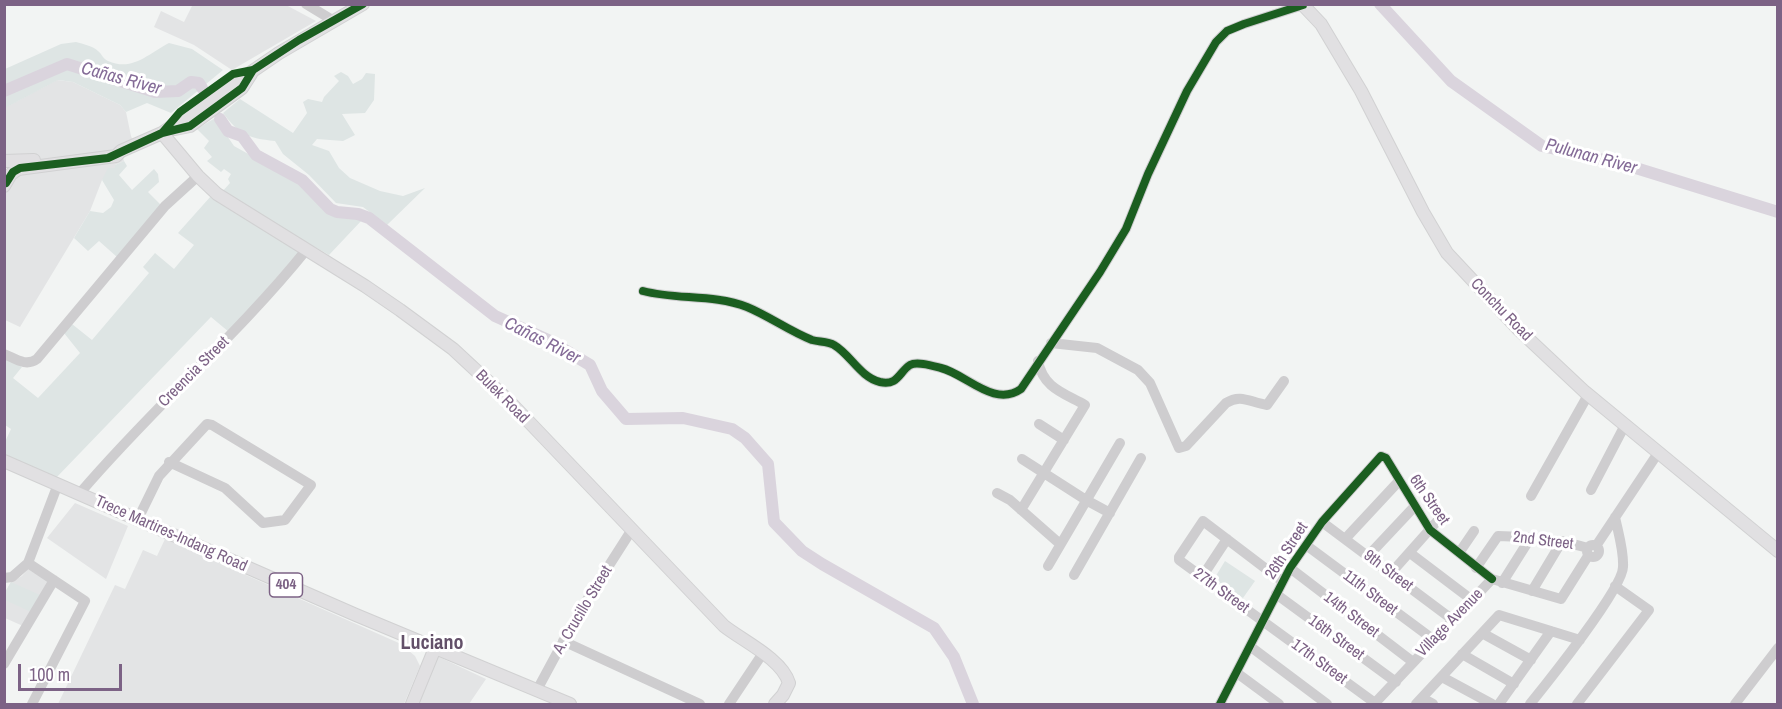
<!DOCTYPE html>
<meta charset="utf-8">
<style>
body{margin:0}
#map{position:relative;width:1782px;height:709px;overflow:hidden;background:#f2f4f3;font-family:"Archivo Narrow",sans-serif}
canvas{display:block}
.frame{position:absolute;inset:0;border:6px solid #7c6285;pointer-events:none}
.scale{position:absolute;left:18px;top:664px;width:104px;height:27px;box-sizing:border-box;border:3px solid #7c6285;border-top:0;padding-left:8px;font-size:18px;line-height:21px;white-space:nowrap;color:#7c6285;-webkit-text-stroke:4px #fff;paint-order:stroke}
</style>
<div id="map">
<canvas width="1782" height="709"></canvas>
<div class="frame"></div>
<div class="scale">100 m</div>
</div>
<script>
const ctx = document.querySelector('canvas').getContext('2d');
ctx.lineJoin = 'round';
function fillPath(path, color) { ctx.fillStyle = color; ctx.fill(path, 'evenodd'); }
function trace(path, color, width, dash) { ctx.strokeStyle = color; ctx.lineWidth = width; ctx.lineCap = dash ? 'butt' : 'round'; ctx.setLineDash(dash || []); ctx.stroke(path); }
function write(font, color, halo, rows, align = 'center') {
  ctx.font = font + ' "Archivo Narrow",sans-serif'; ctx.lineWidth = 6; ctx.setLineDash([]); ctx.textBaseline = 'middle'; ctx.strokeStyle = halo; ctx.fillStyle = color; for (const [text, x, y, turn = 0] of rows) {
    ctx.save(); ctx.translate(x, y); ctx.rotate((+turn || 0) * Math.PI / 180); ctx.textAlign = isNaN(turn) ? turn : align; if (halo) ctx.strokeText(text, 0, 0); ctx.fillText(text, 0, 0); ctx.restore();
  }
}
fillPath(new Path2D(`
 M193 4 286 5 316 21 232 70 194 45 154 27 161 11 184 22Z
 M57 80 73 82 120 105 126 112 131 136 135 146 121 151 124 161 115 165V168L102 180 90 211 20 327 5 320 4 186 10 164 5 163 4 108Z
 M75 503 128 526 106 579 47 538Z
 M165 539 401 644 415 656 420 666 404 704H58L115 585 125 589 143 550 157 556Z
 M28 569 50 582 23 626 5 618 4 594 11 582 22 576Z
 M437 656 486 679 469 704H418Z`), '#e3e4e5');
fillPath(new Path2D(`
 M76 42C83 44 93 46 98 51 102 54 103 59 108 61 133 72 149 53 169 43L192 49 223 70 171 113 147 103 126 112 120 105 73 82 58 80 5 108V69L61 44Z
 M341 72 348 76 353 84 362 79 366 73 375 74 374 100 365 113 342 114 355 135 343 141 317 139 312 145 329 151 339 168 350 178 380 191 403 196 425 188 387 225 363 207 336 203 309 175 283 154 275 141C247 138 240 135 223 113L240 99 293 133 307 113 303 102 308 99 322 102 324 97 339 81 334 76Z
 M215 118 234 146 300 183 324 208 334 215 362 220 329 255 221 193 230 183 228 179 231 174 224 169 221 172 207 161 212 157 204 148 209 141 197 129Z
 M124 161 127 166 119 175 132 190 154 169 158 174 159 182 148 192 162 206 117 257 99 241 88 251 74 238 90 211 103 213 111 207 114 200 102 180 108 168H115V165Z
 M211 196 219 203 300 251 229 332 211 317 55 479 5 455V442L11 429 5 425 4 357 22 367 13 378 38 398 80 353 64 333 72 324 92 340 149 273 143 267 155 253 174 269 194 245 178 233Z
 M1225 561 1255 581 1243 598 1214 579Z
 M11 582 40 595 31 612 5 600 4 594Z`), '#dee5e4');
trace(new Path2D(`
 M1380 4 1451 81 1542 146 1626 165 1778 212
 M4 91 67 64 155 92 178 91 191 82 199 83 202 88
 M220 119 228 131 242 136 256 155 302 180 330 209 337 212 358 214 369 218 495 316 548 340 590 365 602 391 626 419 683 418 732 429 745 438 768 464 774 522 802 551 822 564 934 628 954 657 973 704`), '#dad4dd', 12);
const major = new Path2D(`
 M1302 4 1321 24 1361 91 1423 212 1447 253 1519 330 1585 392 1778 551
 M175 129 190 126 242 88 251 74
 M162 133 198 176 217 194 365 286 400 310 453 349 509 401 724 626C743 641 782 659 789 683L783 695 775 704
 M4 161 34 160
 M4 186 11 174 18 169 116 156 121 151 162 133 279 53 363 4
 M4 461 356 615 570 704
 M412 704 435 648`);
trace(major, '#d1d1d2', 14);
trace(new Path2D(`
 M306 4 334 21
 M643 291C677 300 713 294 747 307 769 316 789 331 812 340 819 342 828 341 834 345 850 354 860 377 880 382 898 386 899 372 910 365 917 361 933 366 941 368 966 374 994 408 1021 389L1100 272 1126 229 1148 174 1187 91 1216 42 1227 31 1244 24 1303 5
 M1051 343 1097 348 1138 370 1150 383 1179 448 1186 446 1226 403C1241 393 1251 403 1267 405L1284 381
 M4 354C16 359 26 367 37 359L165 206 198 176
 M1039 424 1064 440
 M1022 459 1086 500 1110 513
 M1591 490 1625 425
 M80 493C152 408 237 336 307 249
 M997 493 1010 500 1060 544
 M1531 496 1588 395
 M1021 510 1085 405C1064 393 1043 388 1038 361
 M138 519 159 476 207 424 212 425 311 485 285 520 263 523 225 488 169 462
 M1322 522 1453 620
 M1345 539 1399 481
 M1587 551a6 6 0 1 1 12 0a6 6 0 1 1-12 0Z
 M1306 545 1434 640
 M1596 546 1658 453
 M1410 553 1472 600
 M1459 553 1474 531
 M1368 556 1415 506
 M28 563 85 601 32 704
 M1048 566 1120 443
 M1290 568 1413 662
 M1476 568 1498 536C1529 537 1557 539 1588 548
 M1391 573 1440 518
 M1074 575 1141 458
 M1202 577 1227 539
 M4 578 12 577 28 563 58 484
 M1282 581 1203 521 1179 557V560L1375 703
 M1502 583 1531 537
 M1532 591 1562 541
 M1276 594 1396 682
 M1482 633 1531 660
 M563 641 700 704
 M1251 647 1327 704
 M1462 654 1514 684
 M4 664 54 580
 M1237 673 1279 704
 M1442 677 1492 704
 M537 690 578 614 631 531
 M1422 698 1433 704
 M729 704 763 653
 M1220 704 1290 568 1322 522 1381 456 1386 458 1430 530 1492 579
 M1374 704 1492 579 1561 599 1588 556
 M1416 704 1499 615 1580 640
 M1499 704 1551 631
 M1530 704C1547 683 1623 588 1623 567 1624 551 1618 532 1615 517
 M1577 704 1649 610 1615 586
 M1735 704 1778 648`), '#cecdcf', 10);
trace(major, '#e1e0e2', 12);
trace(new Path2D(`
 M162 133 180 112 233 74 253 70 299 40 363 4
 M6 183 13 172 20 168 108 158 162 133 190 126 242 88 253 70
 M643 291C677 300 713 294 747 307 769 316 789 331 812 340 819 342 828 341 834 345 850 354 860 377 880 382 898 386 899 372 910 365 917 361 933 366 941 368 966 374 994 408 1021 389L1100 272 1126 229 1148 174 1187 91 1216 42 1227 31 1244 24 1303 5
 M1220 704 1290 568 1322 522 1381 456 1386 458 1430 530 1492 579`), '#1b5e20', 8);
for (const [x, y, w] of [
 [286,585,33]
]) { const box = new Path2D(); box.roundRect(x - w / 2, y - 12, w, 24, 4.5); ctx.fillStyle = '#fff'; ctx.fill(box); trace(box, '#7c6285', 1.5); }
write('bold 15px', '#7c6285', null, [
 ["404",286,585]
]);
write('16px', '#7c6285', '#fff', [
 ["Conchu Road",1501,310,46],
 ["Creencia Street",194,372,-45],
 ["Bulek Road",502,397,45],
 ["6th Street",1429,500,55],
 ["Trece Martires-Indang Road",171,534,24],
 ["2nd Street",1543,541,7],
 ["26th Street",1287,551,-57],
 ["9th Street",1388,571,37],
 ["27th Street",1221,591,36],
 ["11th Street",1370,593,37],
 ["A. Crucillo Street",583,610,-59],
 ["14th Street",1351,615,37],
 ["Village Avenue",1450,623,-46],
 ["16th Street",1336,638,36],
 ["17th Street",1319,662,36]
]);
write('italic 18px', '#846b97', '#fff', [
 ["Cañas River",121,79,15],
 ["Pulunan River",1591,157,15],
 ["Cañas River",542,341,27]
]);
write('bold 20px', '#635069', '#fff', [
 ["Luciano",432,644]
]);
</script>
